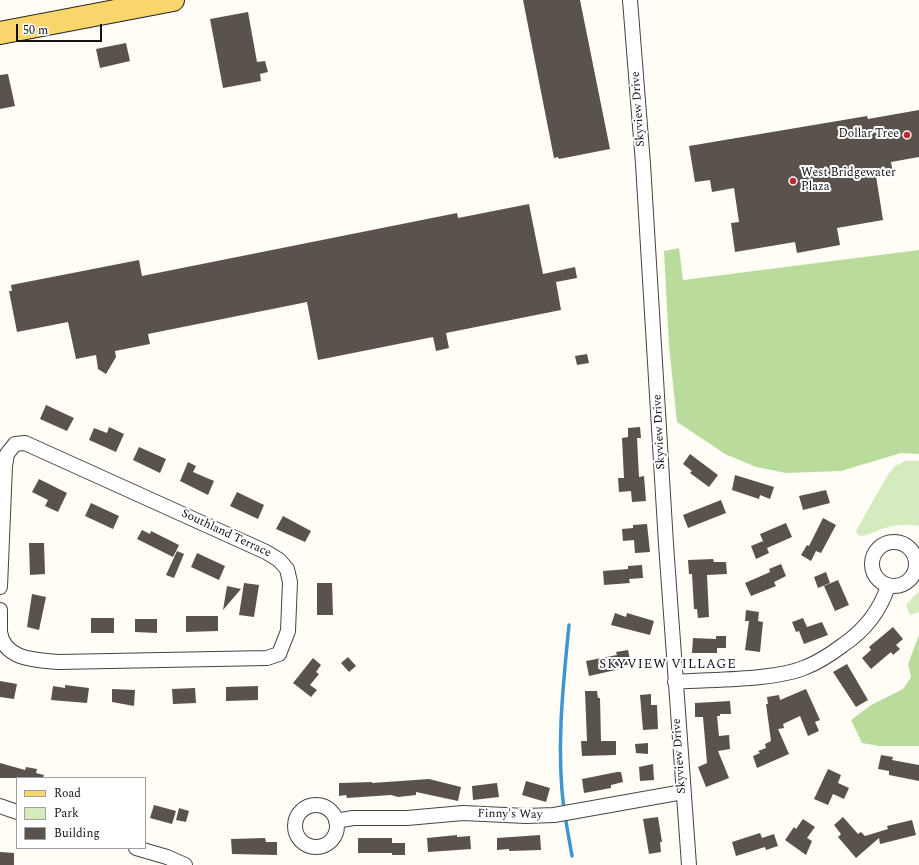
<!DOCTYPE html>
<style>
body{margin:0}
#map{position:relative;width:919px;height:865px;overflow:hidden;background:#fffdf5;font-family:Spectral,serif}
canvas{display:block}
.legend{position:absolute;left:16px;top:777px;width:130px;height:72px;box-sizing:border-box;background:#fff;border:1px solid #a0a0a0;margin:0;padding:5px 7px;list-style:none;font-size:12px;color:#111}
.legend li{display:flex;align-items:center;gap:8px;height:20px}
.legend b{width:20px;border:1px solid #a0a0a0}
.scale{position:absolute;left:16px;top:24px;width:86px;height:18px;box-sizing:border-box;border:2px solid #111;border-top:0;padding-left:5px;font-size:12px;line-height:14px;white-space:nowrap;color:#111;-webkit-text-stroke:3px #fff;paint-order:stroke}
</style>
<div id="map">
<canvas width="919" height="865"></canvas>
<ul class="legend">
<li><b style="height:5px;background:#f9d66b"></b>Road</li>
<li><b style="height:11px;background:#d5ebbd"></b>Park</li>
<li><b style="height:11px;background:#5a524d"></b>Building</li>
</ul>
<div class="scale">50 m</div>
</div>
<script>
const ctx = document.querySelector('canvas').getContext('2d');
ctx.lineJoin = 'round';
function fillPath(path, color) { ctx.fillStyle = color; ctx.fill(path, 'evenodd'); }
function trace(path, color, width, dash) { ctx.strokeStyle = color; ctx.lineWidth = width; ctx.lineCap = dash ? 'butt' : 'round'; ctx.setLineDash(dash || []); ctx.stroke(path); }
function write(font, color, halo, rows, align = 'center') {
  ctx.font = font + ' Spectral,serif'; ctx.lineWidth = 4; ctx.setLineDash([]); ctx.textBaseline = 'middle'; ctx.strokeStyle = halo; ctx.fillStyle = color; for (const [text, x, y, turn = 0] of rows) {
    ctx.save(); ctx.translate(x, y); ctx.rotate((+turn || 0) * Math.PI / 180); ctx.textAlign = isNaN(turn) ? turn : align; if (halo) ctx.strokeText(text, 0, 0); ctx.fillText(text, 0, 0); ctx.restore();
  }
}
fillPath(new Path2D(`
 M905 461H919V526C907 524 896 524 885 528 876 530 866 538 858 535L856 531 887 476 895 466Z
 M919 591V612L910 615 906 605Z`), '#d5ebbd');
fillPath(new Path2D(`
 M679 248 683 280 919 250V454L901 453 841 471 786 473 756 467 725 454 677 422 669 346 664 251Z
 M919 635V746H879L862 743 851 720 871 705 903 689 911 677 908 664Z`), '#b9dc9c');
trace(new Path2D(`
 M564 810C556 749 563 686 569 625
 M565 816 572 856`), '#3f96cf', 3.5);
fillPath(new Path2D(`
 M523 0H580L610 149 559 159 558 157 554 158Z
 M248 12 257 62 265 61 268 72 260 74 261 81 223 88 210 19Z
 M126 43 130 61 100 68 96 49Z
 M8 74 15 106 0 109V75Z
 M919 110V157L891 162 893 173 876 176 883 220 837 228 840 245 797 253 795 242 735 252 731 223 739 222 734 188 712 192 710 180 695 182 689 146 867 116 868 119Z
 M529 204 543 274 575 267 577 278 556 282 561 310 446 333 449 348 436 351 433 337 318 360 307 302 148 334 150 344 115 351 116 357 106 374 98 369 96 355 76 359 68 322 17 332 9 291H12L11 285 139 260 142 276 457 213 458 218Z
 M587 354 589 363 577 365 575 356Z
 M46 405 74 418 67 431 40 419Z
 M109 427 124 434 116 452 89 440 94 428 107 433Z
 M640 427 641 438H637L639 477 644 476 646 501 632 502 631 491 619 492 618 478H624L622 438 628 437V428Z
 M139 447 166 459 160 473 133 460Z
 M690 454 718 475 709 487 690 473 692 471 683 464Z
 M188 462 196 466 193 472 214 481 208 495 180 481Z
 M735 475 774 487 770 499 760 495 759 499 732 490Z
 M39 479 67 493 58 512 45 506 48 500 32 492Z
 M826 490 830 503 803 510 799 496Z
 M237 492 264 505 258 519 230 506Z
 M721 500 726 513 688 528 683 515Z
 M91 503 119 516 113 529 85 516Z
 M283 516 311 531 305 542 276 529Z
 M823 518 836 525 821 553 816 551 811 561 801 555 807 545 809 546Z
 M786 523 792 537 767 548 769 553 756 559 751 546 763 541 765 546 760 534Z
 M647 524 650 552 635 553 634 540 623 541 622 529 633 528V525Z
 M142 530 150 534 151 531 179 545 173 557 137 539Z
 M29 543H44L45 574 30 575Z
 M177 551 184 554 174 578 166 575Z
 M197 553 225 566 219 580 191 567Z
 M713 559 714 562H726L727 574 707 575 709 617 698 618 697 609H694L692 574H689L688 560Z
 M781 564 786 576 774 582 776 586 751 596 745 583 770 572 769 569Z
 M642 565 643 578 629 579 630 583 604 585 603 571 628 569V566Z
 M826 572 830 583 818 588 814 577Z
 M838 580 849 605 835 611 824 586Z
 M244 583 259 585 254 617 239 615Z
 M317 583H332L333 615H317Z
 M227 586 241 589 223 610Z
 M32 594 46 597 39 630 27 627Z
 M746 610 759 612 758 621 763 622 760 652 745 650 749 621H745Z
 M615 613 626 617 627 613 654 621 650 635 611 625Z
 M186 616H218V631L186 632Z
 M91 618H114V633H91Z
 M803 618 807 627 822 622 828 635 804 644 799 631 796 632 792 622Z
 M135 619H157V633L135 632Z
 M893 627 903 639 896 645 900 649 893 655 891 652 871 669 862 658 871 650 869 647Z
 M716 636H726V648H717V653H692L693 638 716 639Z
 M628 650 631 664 620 666V669L589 676 586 661 617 655 616 652Z
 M348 657 356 666 349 672 341 663Z
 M313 658 321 665 316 672 319 674 310 685 317 690 311 697 293 683Z
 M847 664 868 700 856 707 833 672Z
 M0 681 17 684 14 699 0 697Z
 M65 685 89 688 87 703 51 700 53 686 65 688Z
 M258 686V700L226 701V687Z
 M195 688 196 703 173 704 172 689Z
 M112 689 135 690 134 706 112 702Z
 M806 689 820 720 815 722 819 731 808 736 800 716 783 724 784 728 778 729 789 754 757 768 753 756 760 753 758 751 766 748 765 744 771 741 766 704H768L767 697 779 695 780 700Z
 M585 691H597L598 698H600L601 741H616V755L582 756 581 741H587Z
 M651 694V705H657L658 729 643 730 640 695Z
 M730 701 731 714H720V716H717L719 736 729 735 730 749 718 751 729 778 706 787 698 767 707 763 703 717H695V703Z
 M648 743V754L636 753 635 744Z
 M881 755 893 757 892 760 919 765V781L889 775V771L878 769Z
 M0 763 25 770 26 767 37 769 36 773 44 775 43 778H0Z
 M653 764 654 780 640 781 639 767Z
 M828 769 841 775 838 783 849 788 844 799 833 794 828 805 814 799Z
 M617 772H621L623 782 611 785V788L584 793 582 779Z
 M429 779 461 787 458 801 416 792V795L398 797 391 795 347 798 346 795 339 796V783L372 782V783Z
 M526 781 550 788 546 802 522 795Z
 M497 783 499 797 473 800 472 786Z
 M154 805 176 811 172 824 150 818Z
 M179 808 189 811 186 822 176 820Z
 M658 817 662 842H660L661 852 649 854 643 819Z
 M843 817 858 834 861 832 865 836 888 829 887 826 912 820 916 835 880 844 879 838 856 858 838 837 841 834 834 825Z
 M803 819 815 827 807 838 812 841 806 855 785 840 794 827 796 829Z
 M760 833 762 838 774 834 778 846 766 850 765 847 736 856 732 842Z
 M457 835V837L470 836 471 849 428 852 427 838Z
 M540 835 541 850 509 851V849L497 850V838Z
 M265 838 266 842H277V855L232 854 231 839Z
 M358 838H392V843H405V855H392V853H358Z
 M0 852 14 853V865H0Z`), '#5a524d');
const street = new Path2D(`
 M630 0 643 164 666 544 689 865
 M872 564a22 22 0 1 1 44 0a22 22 0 1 1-44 0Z
 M0 587 5 466 7 454 15 444 25 443 266 552 279 560 287 569 290 582 288 631 279 654 267 658 58 662C36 660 4 660 0 632 0 625 0 617 0 610
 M675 682C711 679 774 681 806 667 819 662 831 654 843 645 865 630 880 611 888 586
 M295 826a21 21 0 1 1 42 0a21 21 0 1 1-42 0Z
 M0 806 17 812
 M336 821 353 818H407L463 813 526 816 554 815 683 792
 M136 848 167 857 185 865`);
const primary = new Path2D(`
 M0 33 173 0`);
trace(street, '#444', 16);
trace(primary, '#222', 24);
trace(street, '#fff', 14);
trace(primary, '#f9d66b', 22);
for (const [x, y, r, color] of [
 [907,135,4,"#c4262e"],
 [793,181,4,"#c4262e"]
]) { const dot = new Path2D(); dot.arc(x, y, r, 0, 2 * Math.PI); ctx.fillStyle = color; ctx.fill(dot); trace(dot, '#fff', 1.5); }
write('12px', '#111', '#fff', [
 ["Skyview Drive",639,109,-94],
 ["Skyview Drive",660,432,-93],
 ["Southland Terrace",226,534,25],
 ["Skyview Drive",680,756,-94],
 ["Finny's Way",510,815,1]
]);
write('12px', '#111', '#fff', [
 ["Dollar Tree",899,135],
 ["West Bridgewater",801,174,"left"],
 ["Plaza",801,188,"left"]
], 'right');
ctx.letterSpacing = '1px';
write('13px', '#111', '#fff', [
 ["SKYVIEW VILLAGE",668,665]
]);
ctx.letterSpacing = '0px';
</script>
